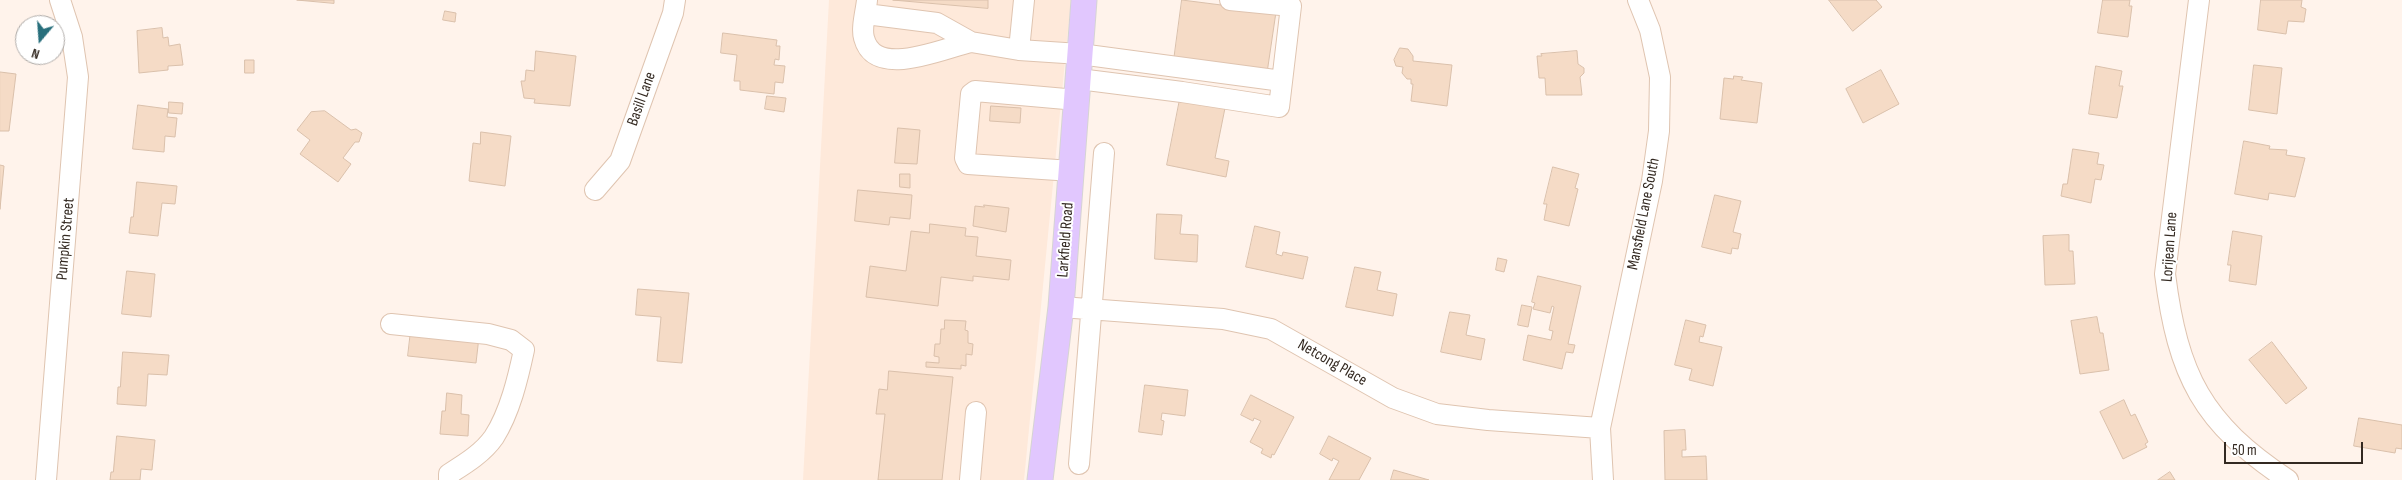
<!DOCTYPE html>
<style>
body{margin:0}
#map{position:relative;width:2402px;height:480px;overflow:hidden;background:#fff3eb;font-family:"Sofia Sans Condensed",sans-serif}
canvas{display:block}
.north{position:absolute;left:15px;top:15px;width:50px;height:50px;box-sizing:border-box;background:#fff;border:1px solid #ada9a6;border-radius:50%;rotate:198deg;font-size:14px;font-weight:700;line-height:20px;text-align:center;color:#332921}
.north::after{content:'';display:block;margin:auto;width:18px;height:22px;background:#286f7c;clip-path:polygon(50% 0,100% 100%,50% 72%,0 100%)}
.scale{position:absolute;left:2224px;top:442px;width:139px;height:22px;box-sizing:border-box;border:2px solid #332921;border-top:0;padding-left:6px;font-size:15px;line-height:18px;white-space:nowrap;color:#332921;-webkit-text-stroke:4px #fff;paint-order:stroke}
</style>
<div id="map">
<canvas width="2402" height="480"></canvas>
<div class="north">N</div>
<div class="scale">50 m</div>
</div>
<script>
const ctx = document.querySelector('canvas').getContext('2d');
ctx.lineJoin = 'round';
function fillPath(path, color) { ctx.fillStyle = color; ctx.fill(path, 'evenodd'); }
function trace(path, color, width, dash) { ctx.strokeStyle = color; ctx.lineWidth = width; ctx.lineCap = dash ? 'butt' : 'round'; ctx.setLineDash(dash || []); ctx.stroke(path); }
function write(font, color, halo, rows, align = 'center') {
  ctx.font = font + ' "Sofia Sans Condensed",sans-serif'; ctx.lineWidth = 4; ctx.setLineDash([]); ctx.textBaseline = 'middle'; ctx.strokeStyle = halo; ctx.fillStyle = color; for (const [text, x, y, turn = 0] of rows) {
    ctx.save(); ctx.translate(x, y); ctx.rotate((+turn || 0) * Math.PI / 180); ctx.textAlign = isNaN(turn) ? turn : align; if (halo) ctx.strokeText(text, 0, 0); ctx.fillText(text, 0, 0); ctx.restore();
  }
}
fillPath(new Path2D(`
 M829 0H1071L1024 480H803Z`), '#fee9da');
const building = new Path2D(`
 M297 0H334V3Z
 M893 0H988V8Z
 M1182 0 1276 12 1267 73 1174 60Z
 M1829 0H1876L1882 7 1853 31Z
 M2103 0H2130L2129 6H2132L2128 37 2098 33Z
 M2261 0H2302L2301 7 2306 9 2304 22 2288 21 2286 34 2258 30Z
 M445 11 456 13 455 22 443 20Z
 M162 28 163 38 168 37 169 46 180 44 183 65 168 66V70L139 73 137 31Z
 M723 33 777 40 776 46H780L779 60 775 59 774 65 785 66 783 83 775 82 774 94 740 90V81H734L737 55 721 53Z
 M1400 48 1408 49 1413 56V61L1452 65 1447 106 1411 101 1413 84H1411V79H1407L1402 73 1403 67 1396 66 1394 60Z
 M536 51 576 56 570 106 534 103 535 99 524 98 521 81H525L526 70 534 71Z
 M1577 51 1578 64 1584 68V73L1580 77 1582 95H1546L1545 78H1539L1537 56H1542L1541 54Z
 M245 60H254V73H245Z
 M2254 65 2282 68 2277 114 2249 110Z
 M2096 66 2122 71 2119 86H2123L2117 118 2089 114Z
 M1881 70 1899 104 1863 123 1846 89Z
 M0 72 16 74 9 131H0Z
 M1734 76 1743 77 1741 80 1762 83 1757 123 1720 119 1724 78 1733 79Z
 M767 96 786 98 784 112 765 109Z
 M1180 99 1225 108 1215 158 1229 161 1226 177 1167 165Z
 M169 102 183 103 182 114 169 113Z
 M138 105 168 109 167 117 177 118 175 137 165 136 164 152 133 149Z
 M991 106 1021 108 1020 123 990 121Z
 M325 111 351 130 356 129 362 133 359 142H355L343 158 351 164 338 182 300 154 310 140 297 130 311 112Z
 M898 128 920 130 917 164 895 163Z
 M481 132 511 136 505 186 469 181 473 143 480 144Z
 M2244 141 2270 146 2269 149 2287 150 2286 155 2305 158 2295 197 2269 193 2268 200 2235 194Z
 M2073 149 2099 153 2097 164 2104 165 2101 180 2095 179 2091 203 2061 196 2063 184H2067Z
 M0 165 4 166 0 209Z
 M1553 167 1579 174 1575 188 1578 189 1569 226 1544 220 1547 204H1544Z
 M900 174H910V188L900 187Z
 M137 182 177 186 175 204 162 203 158 236 129 233 131 217H133Z
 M858 190 912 195 910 219 890 217 889 225 855 221Z
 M1715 195 1741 201 1733 232 1741 234 1738 249 1732 248 1731 254 1702 247Z
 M984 205 1009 208 1006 232 973 226 975 206 984 207Z
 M1157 214 1182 215 1180 234 1198 235 1197 262 1155 259Z
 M930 224 966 228 965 236 978 237 976 256 1011 260 1009 280 973 276V281L941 277 938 306 866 297 870 266 906 271 911 231 929 233Z
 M1255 226 1280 232 1276 254 1282 256 1283 252 1308 257 1303 279 1246 267Z
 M2233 231 2262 236 2256 285 2229 281 2231 265H2228Z
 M2069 235V251H2073L2075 284 2045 285 2043 236Z
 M1498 258 1507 260 1504 272 1496 270Z
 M1355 267 1381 272 1377 290 1397 294 1393 316 1346 307Z
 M127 271 155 274 151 317 122 314Z
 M1538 276 1581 286 1568 344 1575 345 1573 353 1566 352 1562 369 1523 360 1528 335 1551 340 1553 331 1549 330 1554 307 1552 306 1550 313 1533 309 1535 303 1532 302Z
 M638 289 689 293 682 363 657 361 661 317 636 315Z
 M1522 305 1532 307 1528 327 1518 325Z
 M1450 312 1470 315 1466 335 1485 339 1481 360 1441 352Z
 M2097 317 2100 333H2103L2109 370 2080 374 2071 321Z
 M945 320 966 321 965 330 968 331V343L973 344 972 355 966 354V366L961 365V369L926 367V362L939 363V357L934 356 935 344H940L941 329H944Z
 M1686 320 1706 325 1703 337 1700 336 1699 342 1722 347 1713 386 1689 380 1692 369 1675 365Z
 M411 330 479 337 476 363 408 356Z
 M2272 342 2307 388 2286 404 2249 360Z
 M123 352 169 355 167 375 148 374 146 406 117 404 118 387H120Z
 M889 371 953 377 942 480H878L885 414H876L879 389 887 390Z
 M1145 385 1188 390 1185 416 1162 413 1161 420 1164 421 1162 435 1139 432Z
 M447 393 462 395 461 414 469 415 468 436 440 434 442 411H445Z
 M1251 395 1294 417 1274 455 1272 454 1271 458 1261 453 1263 449 1250 442 1261 421 1254 418 1253 421 1241 415Z
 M2124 400 2131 416 2135 414 2148 442 2145 444 2147 447 2123 459 2100 412Z
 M2359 418 2402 425V449L2396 448 2395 453 2354 446Z
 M1685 430 1686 450H1682V457L1706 456 1707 480H1665L1664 431Z
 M117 436 155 440 152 470 141 469 140 480H110L111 472H113Z
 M1329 436 1371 458 1359 480H1329L1339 461 1333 458 1332 461 1320 454Z
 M1394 470 1429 480H1391Z
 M2170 472 2175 480H2158Z`);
fillPath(building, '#f5dbc6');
trace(building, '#dac0ab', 1);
const minor = new Path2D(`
 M867 0C866 11 861 28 864 38 875 80 943 48 971 42
 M1024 0 1019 50 1080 54 1282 81
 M2199 0 2165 274C2178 376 2202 423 2288 480
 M866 14 937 23 971 42 1019 50
 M1079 79 1182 92 1279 107 1291 6 1230 0
 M1072 171 968 164 965 158 971 94 975 91 1077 100
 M595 190 620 161 673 13 675 0
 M1061 307 1223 319 1271 329 1393 398 1437 414 1488 420 1600 428
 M391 324 488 334 511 340 524 350C518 378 510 412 494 437 483 453 465 464 449 474V480
 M1079 464 1104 153
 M46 480 78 77 72 37 60 0
 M970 480 976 412
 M1603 480 1600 428 1652 181 1659 131 1660 77 1650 30 1638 0`);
const major = new Path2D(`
 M1040 480 1061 307 1084 0`);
trace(minor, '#dfc4b0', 22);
trace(major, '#d6d4d3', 27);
trace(minor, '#fff', 20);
trace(major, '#e1c7fe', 25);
write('16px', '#332921', '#fff', [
 ["Basill Lane",642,99,-70],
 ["Mansfield Lane South",1644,214,-79],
 ["Pumpkin Street",66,239,-85],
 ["Larkfield Road",1066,240,-86],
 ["Lorijean Lane",2170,247,-86],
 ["Netcong Place",1332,363,30]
]);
</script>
